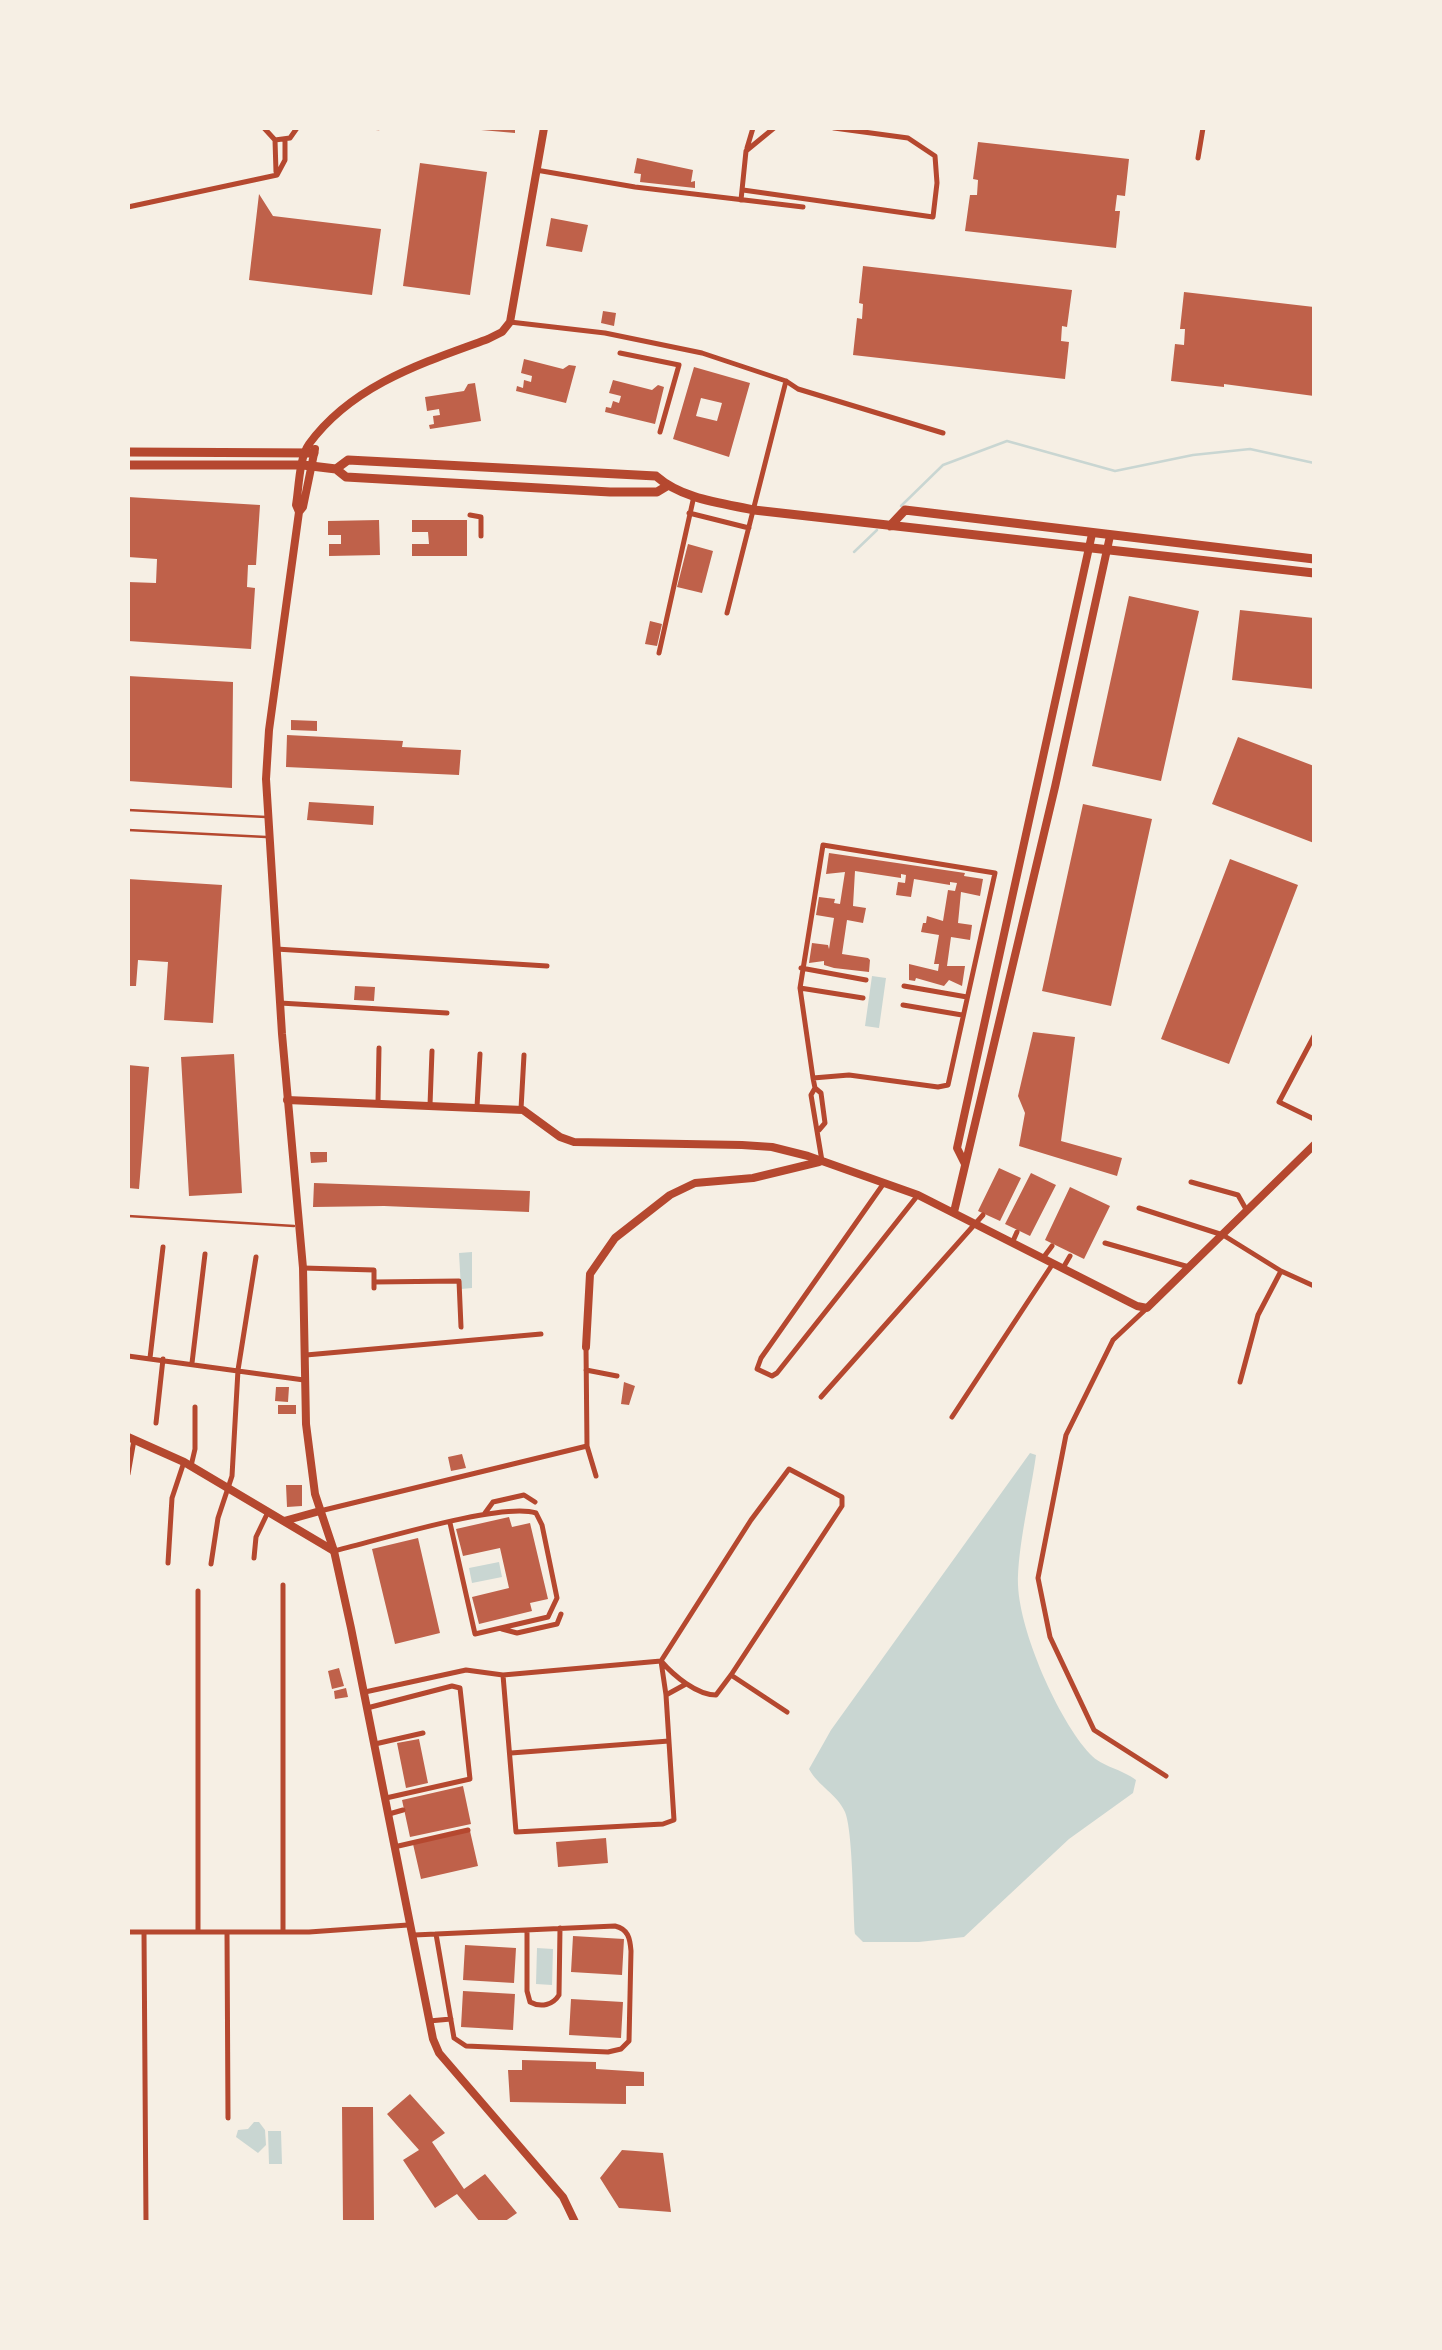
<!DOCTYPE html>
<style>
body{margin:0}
#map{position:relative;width:1442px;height:2350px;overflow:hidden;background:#f6efe4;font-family:"Sofia Sans Condensed",sans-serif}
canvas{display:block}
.frame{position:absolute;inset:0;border:130px solid #f6efe4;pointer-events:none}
</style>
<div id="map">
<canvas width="1442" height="2350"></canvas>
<div class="frame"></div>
</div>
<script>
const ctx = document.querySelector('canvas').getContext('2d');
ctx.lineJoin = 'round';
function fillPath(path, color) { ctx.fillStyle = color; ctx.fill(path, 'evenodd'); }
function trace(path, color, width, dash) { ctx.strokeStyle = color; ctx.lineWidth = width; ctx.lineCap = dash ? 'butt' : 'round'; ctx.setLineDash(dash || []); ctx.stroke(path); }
fillPath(new Path2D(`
 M872 976 886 978 879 1028 865 1026Z
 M472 1252V1288L461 1289 459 1253Z
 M1030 1453 1036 1455C1031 1492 1017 1550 1018 1585 1020 1633 1058 1719 1090 1754 1102 1767 1122 1769 1136 1780L1133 1793 1069 1839 964 1937 919 1942H863L855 1934C853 1909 853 1831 845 1812 837 1794 818 1786 809 1769L831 1730Z
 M499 1562 502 1577 472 1583 469 1568Z
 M537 1948 553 1949 552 1985 536 1984Z
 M254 2122H259L265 2130 266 2145 258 2153 236 2137 238 2130 248 2129Z
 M268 2131H281L282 2164H269Z`), '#c9d6d2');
trace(new Path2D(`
 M901 506 943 465 1007 441 1115 471 1193 455 1250 449 1314 463
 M854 552 877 530`), '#c9d6d2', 2.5);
fillPath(new Path2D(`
 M481 128H515V133L481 130Z
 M978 142 1129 159 1125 196 1117 195 1115 211H1120L1116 248 965 231 970 195H977L978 180 973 179Z
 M637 158 693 170 691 182 695 181V188L640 182 641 174 634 173Z
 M420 163 487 172 470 295 403 286Z
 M259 194 273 216 381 229 372 295 249 280Z
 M551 218 588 225 582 252 546 246Z
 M863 266 1072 290 1067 327 1062 326 1061 341 1069 342 1065 379 853 355 857 318 862 319 863 304 859 303Z
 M1184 292 1314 307V396L1224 384V387L1171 381 1175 344 1184 345 1185 329H1180Z
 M603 311 616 313 614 326 601 323Z
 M524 359 563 369 569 365 576 366 566 403 516 391 517 386 523 388 524 380 531 382 532 376 521 373Z
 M694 367 750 383 729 457 673 439ZM701 398 722 403 717 421 696 416Z
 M613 380 652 390 658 385 664 387 655 424 605 412 606 407 611 408 613 401 619 403 621 396 609 393Z
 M475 383 481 421 430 429 429 425 434 424 433 416 440 415 439 409 427 411 425 397 464 391 468 384Z
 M128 497 260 505 256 565H248L247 587 255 588 251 649 128 641V582L156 583 157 559 128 557Z
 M379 520 380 555 329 556V544H341V535H328V521Z
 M412 520H467V556H412V544H429L428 532H412Z
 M688 544 713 551 702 593 677 587Z
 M1129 596 1199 611 1161 781 1092 766Z
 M1240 610 1314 618V689L1232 680Z
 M650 621 662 624 657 646 645 644Z
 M128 676 233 682 232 788 128 781Z
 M291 720 317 721V731L291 730Z
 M287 735 403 741 402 747 461 750 459 775 286 767Z
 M1238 737 1314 766V843L1212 804Z
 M309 802 374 806 373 825 307 820Z
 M1083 804 1152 819 1111 1006 1042 991Z
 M829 853 965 873 964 876 983 879 980 896 961 892 958 923 972 925 970 940 951 937 947 966H965L962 986 949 980 944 986 916 978 915 981 909 980V964L938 971 939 964H934L939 935 921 932 923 923H926L927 916 943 921 948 890 955 891 957 883 950 882V885L914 879 911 897 896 895 898 882 905 883 906 875 901 874V878L855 871 853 906 866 908 863 923 847 920 842 954 868 958 870 960 869 972 834 968 824 965V961L809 963 812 943 828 945 829 949 834 918 816 915 819 897 835 899 834 903 840 904 845 872 826 874Z
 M1230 859 1298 885 1229 1064 1161 1039Z
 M128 879 222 885 213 1023 164 1020 168 962 138 960 136 986H128Z
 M355 986 375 987 374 1001 354 1000Z
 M1033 1032 1075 1037 1061 1141 1122 1158 1117 1176 1019 1146 1025 1113 1018 1096Z
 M234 1054 242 1193 189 1196 181 1057Z
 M128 1065 149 1067 139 1189 128 1188Z
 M310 1152H327V1162L311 1163Z
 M999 1168 1021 1178 1000 1221 978 1211Z
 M1031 1173 1056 1185 1030 1236 1005 1224Z
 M314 1183 530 1191 529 1212 384 1206 313 1207Z
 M1070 1187 1110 1206 1084 1259 1045 1240Z
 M624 1382 635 1386 629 1405 621 1404Z
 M276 1387H289L288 1402 275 1401Z
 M278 1405H296V1414H278Z
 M462 1454 466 1468 451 1471 448 1457Z
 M286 1485H302V1506L287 1507Z
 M509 1517 512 1527 530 1523 548 1599 530 1603 532 1611 479 1624 472 1597 509 1588 500 1548 463 1556 456 1529Z
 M418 1538 440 1633 395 1644 372 1549Z
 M339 1668 344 1686 332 1689 328 1671Z
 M346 1688 348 1697 335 1699 334 1691Z
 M419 1739 428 1783 406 1788 397 1743Z
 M463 1786 471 1824 410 1837 402 1800Z
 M470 1831 478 1866 421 1879 413 1844Z
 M606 1838 608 1863 558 1867 556 1842Z
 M573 1936 624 1939 622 1975 571 1972Z
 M465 1945 516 1948 514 1983 463 1980Z
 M463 1991 515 1994 513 2030 461 2027Z
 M571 1999 623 2002 621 2038 569 2035Z
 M522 2060 596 2062V2069L644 2072V2086H626V2104L510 2102 508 2070H522Z
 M410 2094 445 2133 432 2142 464 2189 485 2174 517 2213 504 2222H480L457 2194 435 2208 403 2160 419 2150 387 2114Z
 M342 2107H373L374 2222H343Z
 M622 2150 663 2153 671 2212 619 2208 600 2178Z`), '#bf614a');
trace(new Path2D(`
 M366 128 379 129
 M128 810 266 817
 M128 830 266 837
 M128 1216 294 1226`), '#b5482f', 2.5);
trace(new Path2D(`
 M264 128 275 140 290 138 297 128
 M275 140 276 172
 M747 148 753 128
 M1198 158 1203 128
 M536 170 635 187 803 207
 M743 190 933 217 937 183 935 156 908 138 834 128
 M741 200 746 151 774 128
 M128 207 277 175 285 160V140
 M510 322 605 333 702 353 786 381 798 389 943 433
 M620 353 679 365 660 432
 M689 513 749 528
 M470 515 481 517V536
 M727 613 786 381
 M659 653 694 496
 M276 949 547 966
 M801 968 866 980
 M904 986 967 997
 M800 988 863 998
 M280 1003 447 1013
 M903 1005 962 1015
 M1314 1036 1279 1102 1314 1119
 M813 1078 849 1075 938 1087 948 1085 995 873 823 845 800 988 813 1078 815 1088 821 1093 825 1123 819 1130
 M815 1088 811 1095 822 1161
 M378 1102 379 1048
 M430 1105 432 1051
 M477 1107 480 1054
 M521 1109 524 1055
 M1191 1182 1238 1195 1247 1211
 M884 1183 761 1358 757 1369 772 1376 777 1373 918 1195
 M1139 1208 1223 1235 1281 1271 1314 1286
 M1013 1241 1017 1232
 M1105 1243 1189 1267
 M1043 1258 1052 1246
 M303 1268 374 1270V1288
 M1063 1268 1070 1256
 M374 1282 459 1281 461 1327
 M1145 1310 1113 1340 1066 1435 1038 1578 1050 1637 1094 1730 1166 1776
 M306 1355 541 1334
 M128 1356 304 1380
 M150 1358 163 1247
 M192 1363 205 1254
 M586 1370 617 1376
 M1240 1382 1258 1315 1281 1271
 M821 1397 983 1215
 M952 1417 1052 1265
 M156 1423 163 1359
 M587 1446 596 1476
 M191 1466 195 1449V1407
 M789 1469 842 1497V1506L731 1675 716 1695C697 1695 674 1676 661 1661L751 1520Z
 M128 1474 134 1440
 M320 1511 587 1446 586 1347
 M485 1513 493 1502 524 1495 535 1502
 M334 1551C376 1541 501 1502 536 1513L542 1525 557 1598 548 1617 475 1634 450 1523
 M254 1558 256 1537 268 1512
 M168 1563 172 1498 184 1462
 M211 1564 218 1518 232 1476 238 1370 256 1257
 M283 1585V1932
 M198 1591V1932
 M502 1629 517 1633 557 1624 561 1614
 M731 1675 787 1712
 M365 1692 466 1670 503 1675 516 1832 663 1824 674 1820 666 1695 661 1661 503 1675
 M666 1695 686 1684
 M367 1708 452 1686 460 1688 470 1779 386 1798
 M375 1744 423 1733
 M511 1753 669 1741
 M389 1814 403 1810
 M394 1847 468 1830
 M527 1931V1991L530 2002C541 2008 553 2005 559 1995L560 1928
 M128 1932H309L408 1925
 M144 1932 146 2222
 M227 1932 228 2118
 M414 1935C481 1932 548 1929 615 1926 628 1929 630 1938 631 1951L629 2041 621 2049 608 2052 466 2046 454 2038 436 1934
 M429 2021 451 2019`), '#b5482f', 5);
trace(new Path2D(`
 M287 1100 523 1110 560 1137 574 1142 742 1145 772 1147 808 1156 918 1195 1137 1306 1147 1308 1314 1145
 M965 1164 957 1148 1092 534
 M954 1212 1055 787 1110 536
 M586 1347 590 1274 615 1238 670 1195 695 1183 753 1178 819 1162
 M128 1437 184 1462 334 1551
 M284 1521 320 1511`), '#b5482f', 8);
trace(new Path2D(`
 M544 128 510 322 502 332 488 339C422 363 352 385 309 444 299 458 299 488 296 505L299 512 269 730 266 779 282 1034 303 1268 306 1424 315 1494 334 1551 351 1628 433 2039 439 2053 563 2197 575 2222
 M299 512 303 507 315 449`), '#b5482f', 8);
trace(new Path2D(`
 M128 452 314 453
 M128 465H303L336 469 346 477 610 492H657L667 486
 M336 469 348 460 656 476C682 499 721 503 754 510L1314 573
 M890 526 905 510 1314 559`), '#b5482f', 9);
</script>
